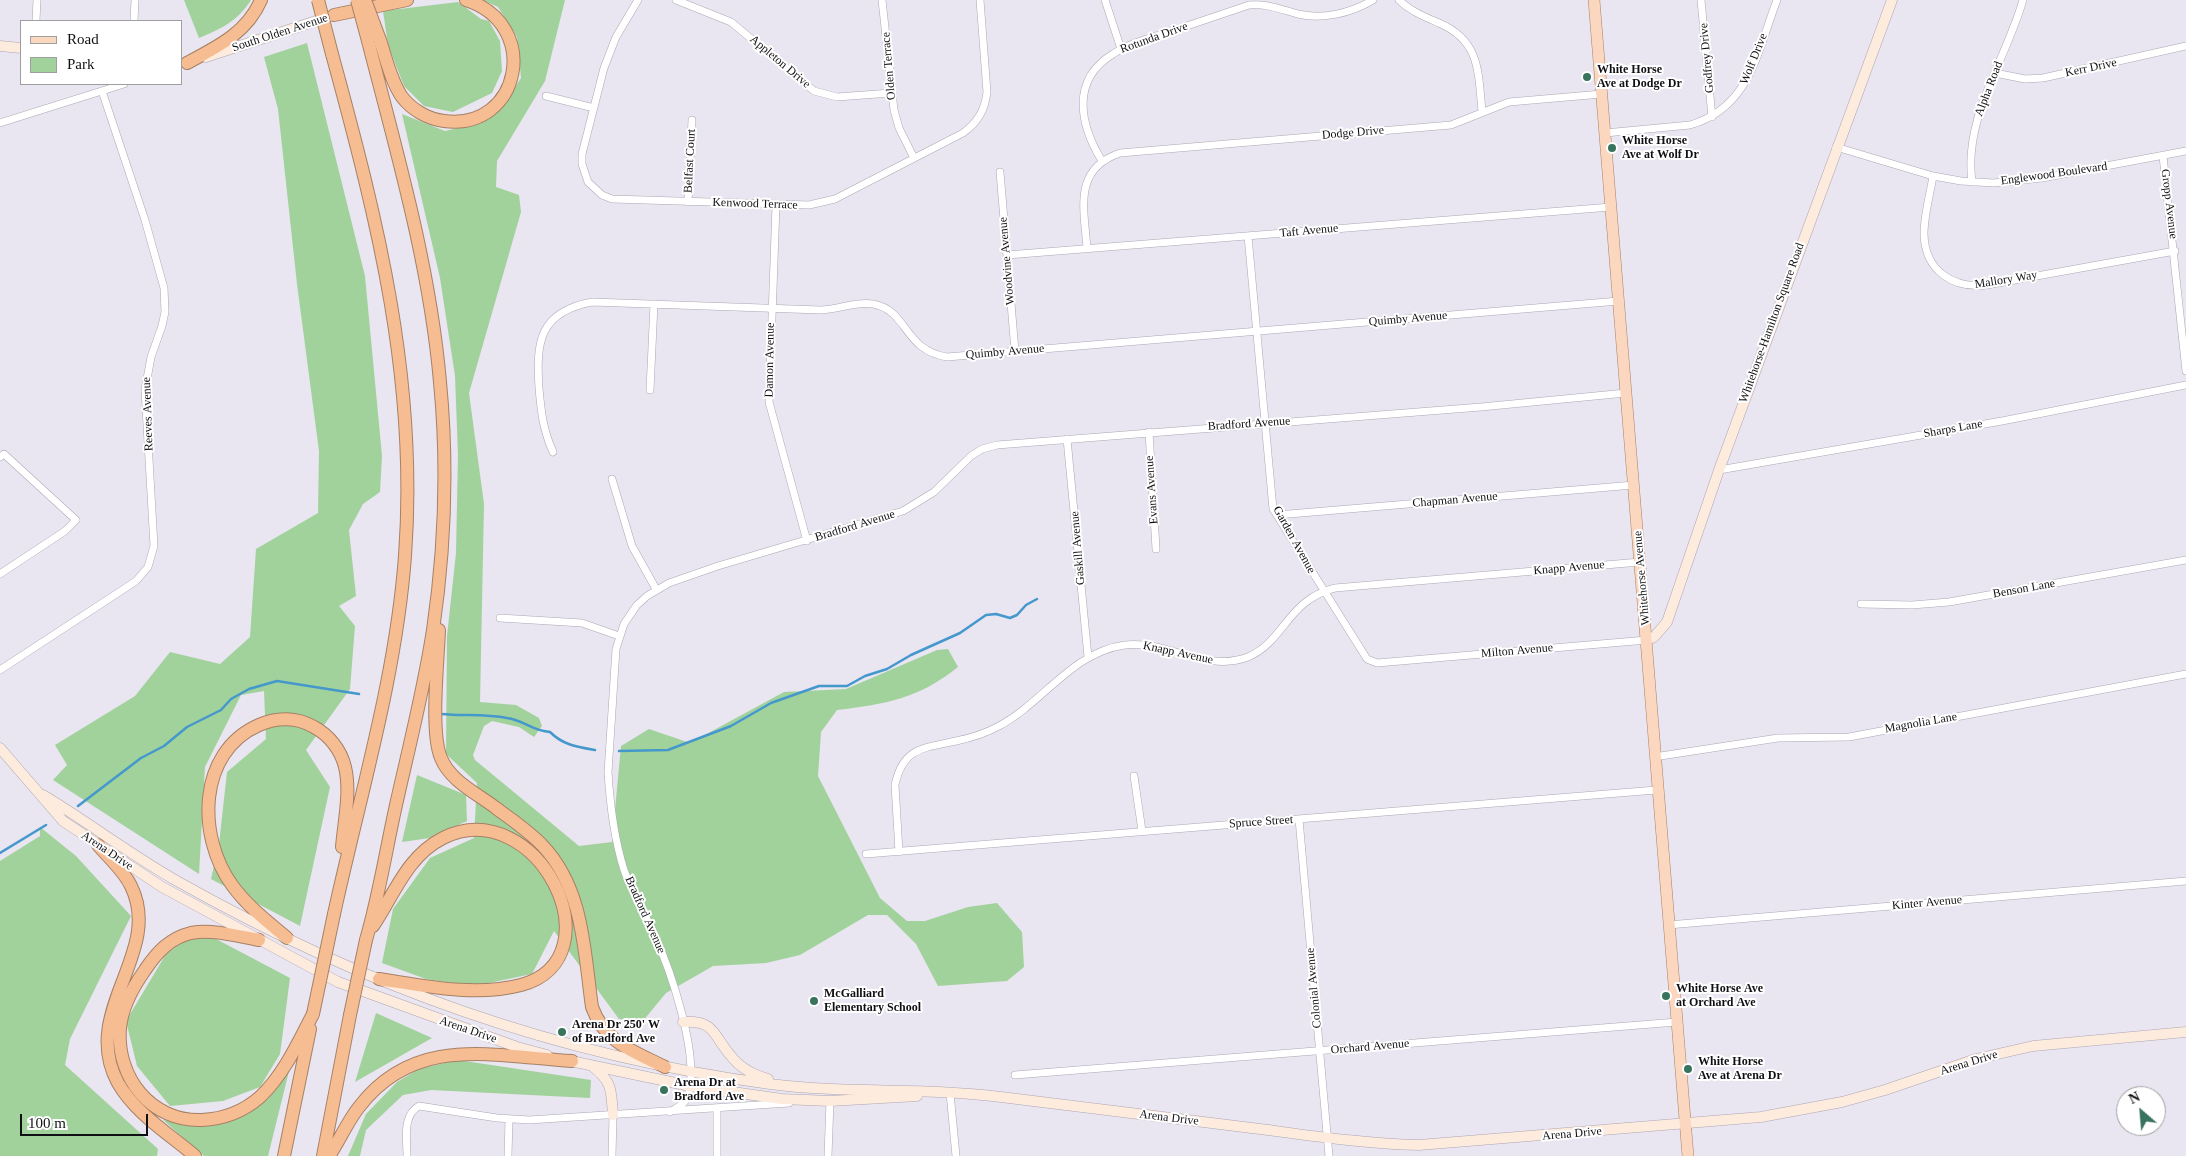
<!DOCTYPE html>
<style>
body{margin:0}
#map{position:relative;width:2186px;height:1156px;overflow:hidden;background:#e9e5f1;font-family:Georgia,serif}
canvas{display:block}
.legend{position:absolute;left:20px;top:20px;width:162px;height:65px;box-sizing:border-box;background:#fff;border:1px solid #9f9fa1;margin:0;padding:6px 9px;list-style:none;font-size:15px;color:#100f13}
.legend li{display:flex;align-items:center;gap:10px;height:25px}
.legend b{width:25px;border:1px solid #9f9fa1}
.north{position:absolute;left:2116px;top:1086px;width:50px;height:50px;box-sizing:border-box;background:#fff;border:1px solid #9f9fa1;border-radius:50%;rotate:333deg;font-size:14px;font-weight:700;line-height:20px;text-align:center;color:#100f13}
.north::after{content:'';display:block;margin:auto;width:18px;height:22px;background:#38735d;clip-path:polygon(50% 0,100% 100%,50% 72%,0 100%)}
.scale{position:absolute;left:20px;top:1114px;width:128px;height:22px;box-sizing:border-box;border:2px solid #100f13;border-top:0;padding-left:6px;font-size:15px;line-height:18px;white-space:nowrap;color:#100f13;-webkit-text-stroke:4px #fff;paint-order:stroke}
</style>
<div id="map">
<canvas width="2186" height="1156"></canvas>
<ul class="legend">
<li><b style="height:6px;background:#fad7be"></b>Road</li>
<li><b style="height:14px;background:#a1d29c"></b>Park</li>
</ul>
<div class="north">N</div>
<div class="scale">100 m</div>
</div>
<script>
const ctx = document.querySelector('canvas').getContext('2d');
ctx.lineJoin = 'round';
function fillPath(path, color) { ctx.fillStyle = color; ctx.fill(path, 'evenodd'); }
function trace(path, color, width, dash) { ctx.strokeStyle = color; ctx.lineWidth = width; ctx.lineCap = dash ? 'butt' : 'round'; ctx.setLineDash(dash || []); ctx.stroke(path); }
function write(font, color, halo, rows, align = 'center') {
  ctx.font = font + ' Georgia,serif'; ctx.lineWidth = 4; ctx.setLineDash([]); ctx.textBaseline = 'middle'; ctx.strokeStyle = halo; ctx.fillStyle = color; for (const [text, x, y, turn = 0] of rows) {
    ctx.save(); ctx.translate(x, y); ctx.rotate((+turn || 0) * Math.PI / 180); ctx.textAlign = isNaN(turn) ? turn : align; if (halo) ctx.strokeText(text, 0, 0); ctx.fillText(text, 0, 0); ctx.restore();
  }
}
fillPath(new Path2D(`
 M184 0H251C237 22 222 28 199 38Z
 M483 0H565L545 81 497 161 496 187 519 195 521 212 469 393 484 504 480 702 516 705 539 718 542 726 534 737 519 727 492 721 484 726 473 755 475 760 579 846 612 842 621 746 649 729 690 743 784 692 846 689 937 650 948 649 958 667C918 699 886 704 837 710L821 732 818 776 880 898 907 921H925L968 907 997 903 1022 932 1024 967 1007 981 938 986 916 944 887 915H868L800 955 766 963 713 966 666 993 642 1022 619 1019 554 931 532 974 474 986 426 979 382 963 393 909 430 858 474 838 477 783 446 754 447 636 456 553 458 455 455 376 440 278 402 114 445 131 478 123 507 100 521 78 517 37 498 7Z
 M458 2 481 19 489 21 500 41 502 71 492 93 453 112 424 106 404 86 388 45 383 11Z
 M307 43 365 276 382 456 380 492 363 504 349 530 356 596 339 606 355 626 350 689 306 750 330 787 300 926 211 879 219 844 227 772 266 739 264 691 241 695 205 767 199 874 53 780 67 765 55 745 135 696 170 652 220 664 250 637 256 549 318 513 319 451 297 284 278 109 264 57Z
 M417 775 466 795 467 821 430 838 402 842Z
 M40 827 76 856 131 916 70 1039 65 1065 158 1149 157 1156H0V861L40 836Z
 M199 930 290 978 280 1054 260 1087 223 1101 170 1106 137 1066 126 1021 166 954Z
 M376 1013 432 1038 355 1082Z
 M458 1060 591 1080 590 1098 431 1090 403 1095 366 1130 360 1156H348L366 1114 397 1082 419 1069Z
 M290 1067 268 1156H204L163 1120 203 1127 237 1119 268 1099Z`), '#a1d29c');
trace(new Path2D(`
 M441 714C463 716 486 714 507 718 524 720 532 731 550 732 563 745 577 747 595 750
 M619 751 668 750 731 726 771 703 819 686H847L865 676 887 669 911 655 960 633 986 615 996 614 1010 618 1017 615 1026 605 1037 599
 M78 806 141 758 164 746 187 727 221 710 231 699 249 689 277 681 359 694
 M0 853 46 825`), '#4598cc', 2.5);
const street = new Path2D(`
 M638 0 616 37 604 68 582 154V164L588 182 602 195 612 199 809 205 835 199 963 133C978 122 985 110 987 92L980 0
 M676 0 731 22 814 91 837 97 891 93
 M882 0 894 110 899 128 914 158
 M1105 0 1121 49
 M1399 0C1410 11 1425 17 1439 23 1481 41 1478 73 1482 111
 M1701 0 1712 117
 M36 21 37 0
 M134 21 135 0
 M1995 73 2025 79 2043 78 2186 46
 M546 96 594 108
 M0 123 124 84
 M1605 133 1690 125C1750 108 1757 52 1777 0
 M1836 147 1933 176 1961 181 1993 183 2042 178 2186 151
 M2163 156 2186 371
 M1102 161C1080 125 1070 80 1113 54 1130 43 1150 38 1169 32 1196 23 1222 14 1249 5 1266 3 1282 10 1298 14 1323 20 1351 13 1373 0
 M1000 172 1015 351
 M1933 176C1930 195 1924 215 1924 234 1925 271 1953 289 1987 285L2175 251
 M1972 182C1963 118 2006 60 2023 0
 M688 202 692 120
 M776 205 769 402 807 541
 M1248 236 1273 509 1367 659 1377 663 1647 640
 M1087 248C1084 208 1073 169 1120 153L1451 125 1509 102 1602 94
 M1007 255 1611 207
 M650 390 654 304
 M1149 432 1156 549
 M1067 439 1088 657
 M553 452C543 430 541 411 539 388 536 342 539 312 592 302 668 304 744 308 820 310 838 310 855 301 873 304 908 310 903 350 947 357L1619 301
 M0 457 4 454 76 520 65 531 0 574
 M1719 470 2002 421 2186 385
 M612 479 632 546 656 589
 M1277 515 1634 485
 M1861 604 1912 605 1949 602 2186 560
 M500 618 582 623 619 636
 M0 670 136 581 148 567 154 546 145 390 151 357 162 326 165 312 164 288 145 220 102 91
 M1654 757 1778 738 1849 737 2186 674
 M1134 776 1142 831
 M1299 819 1329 1156
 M899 852 895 785C903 747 924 748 956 741 971 738 986 733 999 726 1044 702 1072 652 1125 645 1167 640 1206 673 1248 657 1285 641 1287 600 1335 588L1640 562
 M866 854 1656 790
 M1668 925 2186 881
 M1015 1075 1677 1022
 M950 1093 956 1156
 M670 1112C676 1108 684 1105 687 1098 702 1060 670 968 653 932 644 911 632 892 624 870 614 838 610 805 608 772L616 649 624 624 637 605 647 596 669 583 718 566 903 511 934 492 971 456 982 449 997 445 1481 407 1626 393
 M407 1156C407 1140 402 1115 419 1106L497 1118 529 1120 789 1103
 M508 1156 509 1119
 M612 1156 613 1115
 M717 1156V1109
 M828 1156 830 1101`);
const secondary = new Path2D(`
 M0 46 21 48
 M206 57 328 17
 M1647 640 1654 637 1667 622 1719 470 1892 0
 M0 748 63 821 162 887 338 982 517 1047 547 1055
 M43 795C88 822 131 855 177 881 363 986 557 1056 770 1084 846 1094 924 1087 1001 1097 1088 1108 1174 1119 1260 1129 1313 1136 1366 1144 1419 1145L1761 1117 1842 1102 1885 1090 1976 1059 2033 1046 2186 1032
 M683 1022C716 1020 713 1036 731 1056 740 1068 754 1075 768 1079
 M566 1060 690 1086 782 1099 830 1101 917 1096
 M592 1066C613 1082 611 1091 613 1115`);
const primary = new Path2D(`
 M1594 0 1688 1156`);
const highway = new Path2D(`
 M334 15 407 0
 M380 40C386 58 391 81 402 97 412 110 428 119 444 121 521 131 542 24 466 0
 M332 54C378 222 418 381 405 556 396 677 360 795 334 914
 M187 63C217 47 247 33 261 0
 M439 630C438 660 430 733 441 758 450 781 478 794 496 808 512 820 530 832 543 846 584 890 584 951 592 1007 605 1043 633 1051 665 1067
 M98 845C109 858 124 871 131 886 164 953 79 1011 118 1083 135 1113 169 1134 195 1156
 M373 926C394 895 407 856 443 838 537 792 620 958 521 985 475 997 425 986 379 979
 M287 938C268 922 247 906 232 885 197 837 197 752 259 725 277 717 297 717 314 727 329 735 341 750 345 767 351 792 344 822 342 847
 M259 940C237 936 213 929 191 933 170 938 157 952 145 970 133 987 122 1007 120 1028 116 1077 151 1122 202 1120 223 1119 244 1111 260 1097 284 1074 298 1043 313 1014
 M366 940C379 896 386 850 396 805 409 747 424 689 433 630 445 548 448 465 440 382 430 267 397 153 368 41
 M284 1156 310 1029
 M323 1156 350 1015
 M329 1156C340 1140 347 1122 359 1107 415 1034 493 1056 572 1061`);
trace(street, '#aca7b3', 8);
trace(secondary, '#aca7b3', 11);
trace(primary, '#a68066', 12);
trace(highway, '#a68066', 14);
trace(street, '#fff', 7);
trace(secondary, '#fdebde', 10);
trace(primary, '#fad7be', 11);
trace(highway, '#f7bd92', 12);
const highwayBridge = new Path2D(`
 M318 0 332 54
 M357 0 368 41
 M365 0 380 40
 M313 1014 334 914
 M350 1015 366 940`);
trace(highwayBridge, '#a68066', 14, []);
trace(highwayBridge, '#f7bd92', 12);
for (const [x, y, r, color] of [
 [1587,77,5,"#38735d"],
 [1612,148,5,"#38735d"],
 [1666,996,5,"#38735d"],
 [814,1001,5,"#38735d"],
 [562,1032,5,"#38735d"],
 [1688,1069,5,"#38735d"],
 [664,1090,5,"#38735d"]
]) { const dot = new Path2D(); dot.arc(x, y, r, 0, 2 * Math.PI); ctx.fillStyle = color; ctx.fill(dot); trace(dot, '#fff', 2); }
write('12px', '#100f13', '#fff', [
 ["South Olden Avenue",280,33,-18],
 ["Rotunda Drive",1154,38,-20],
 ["Godfrey Drive",1707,58,-95],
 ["Wolf Drive",1754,59,-68],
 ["Appleton Drive",780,62,40],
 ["Olden Terrace",889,66,-95],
 ["Kerr Drive",2091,68,-12],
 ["Alpha Road",1989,89,-69],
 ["Dodge Drive",1353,133,-5],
 ["Belfast Court",690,161,-87],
 ["Englewood Boulevard",2054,174,-8],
 ["Kenwood Terrace",755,204,2],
 ["Gropp Avenue",2169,204,83],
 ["Taft Avenue",1309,231,-5],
 ["Woodvine Avenue",1007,261,-95],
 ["Mallory Way",2006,280,-9],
 ["Quimby Avenue",1408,319,-5],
 ["Whitehorse-Hamilton Square Road",1772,323,-70],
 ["Quimby Avenue",1005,352,-5],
 ["Damon Avenue",770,360,-89],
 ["Reeves Avenue",148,414,-92],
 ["Bradford Avenue",1249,424,-4],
 ["Sharps Lane",1953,429,-10],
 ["Evans Avenue",1152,490,-94],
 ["Chapman Avenue",1455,500,-5],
 ["Bradford Avenue",855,526,-17],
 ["Garden Avenue",1294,540,61],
 ["Gaskill Avenue",1078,548,-95],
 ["Knapp Avenue",1569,568,-5],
 ["Whitehorse Avenue",1642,578,-95],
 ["Benson Lane",2024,589,-10],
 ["Milton Avenue",1517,651,-5],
 ["Knapp Avenue",1178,653,12],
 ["Magnolia Lane",1921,723,-10],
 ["Spruce Street",1261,822,-4],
 ["Arena Drive",107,851,34],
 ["Kinter Avenue",1927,903,-5],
 ["Bradford Avenue",645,915,66],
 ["Colonial Avenue",1314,988,-95],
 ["Arena Drive",468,1030,19],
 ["Orchard Avenue",1370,1047,-5],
 ["Arena Drive",1969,1063,-17],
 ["Arena Drive",1169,1118,7],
 ["Arena Drive",1572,1134,-5]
]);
write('bold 12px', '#100f13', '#fff', [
 ["White Horse",1597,70],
 ["Ave at Dodge Dr",1597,84],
 ["White Horse",1622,141],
 ["Ave at Wolf Dr",1622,155],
 ["White Horse Ave",1676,989],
 ["at Orchard Ave",1676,1003],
 ["McGalliard",824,994],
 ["Elementary School",824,1008],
 ["Arena Dr 250' W",572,1025],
 ["of Bradford Ave",572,1039],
 ["White Horse",1698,1062],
 ["Ave at Arena Dr",1698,1076],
 ["Arena Dr at",674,1083],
 ["Bradford Ave",674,1097]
], 'left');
</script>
